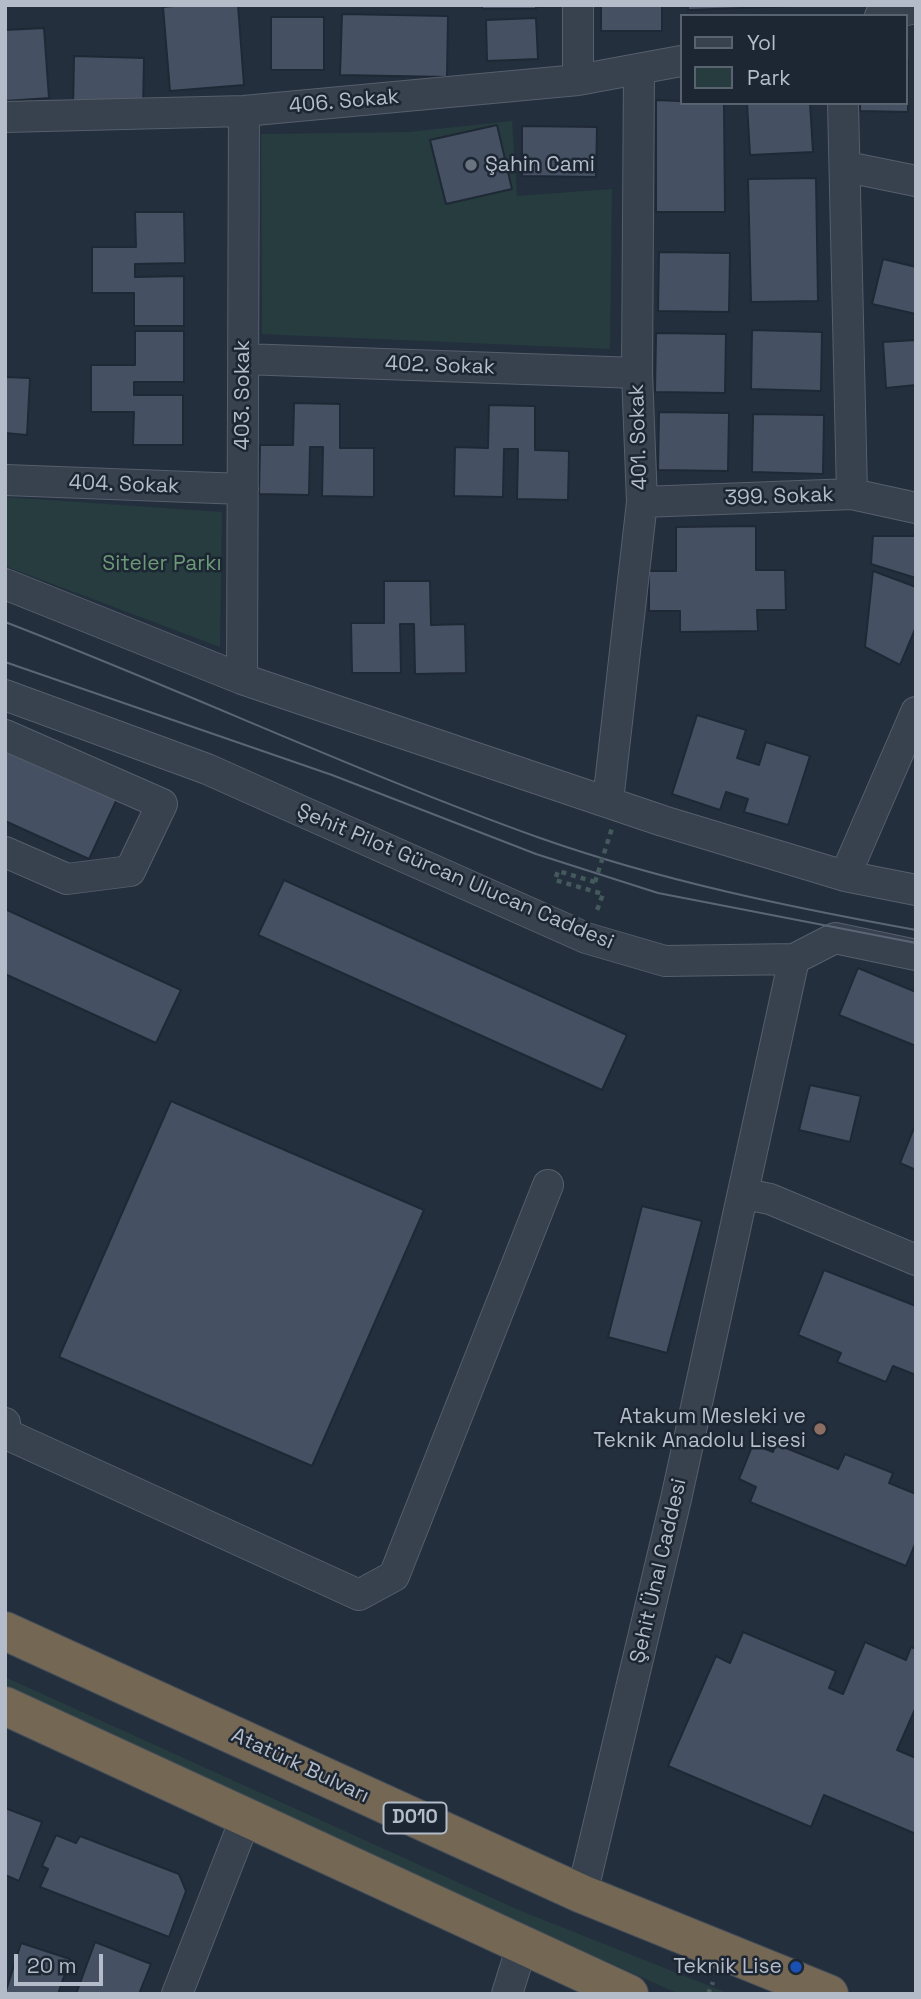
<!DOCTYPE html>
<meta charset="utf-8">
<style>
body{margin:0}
#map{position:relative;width:921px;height:1999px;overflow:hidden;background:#242f3e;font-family:"Space Grotesk",sans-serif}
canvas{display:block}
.frame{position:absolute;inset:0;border:7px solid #b4bcc9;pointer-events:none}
.legend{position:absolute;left:680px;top:14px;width:228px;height:91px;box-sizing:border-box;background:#1d2633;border:2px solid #59626f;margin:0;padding:9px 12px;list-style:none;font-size:21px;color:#b4bcc9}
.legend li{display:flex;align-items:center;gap:14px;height:35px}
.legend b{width:35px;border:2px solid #59626f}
.scale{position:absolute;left:14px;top:1954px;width:89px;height:32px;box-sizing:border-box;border:4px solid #b4bcc9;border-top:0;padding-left:9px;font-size:21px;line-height:24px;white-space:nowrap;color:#b4bcc9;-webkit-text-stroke:5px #1d2633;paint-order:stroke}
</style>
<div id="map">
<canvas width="921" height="1999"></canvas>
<div class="frame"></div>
<ul class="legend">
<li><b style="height:9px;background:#38414e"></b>Yol</li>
<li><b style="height:19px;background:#263c3f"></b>Park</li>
</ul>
<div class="scale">20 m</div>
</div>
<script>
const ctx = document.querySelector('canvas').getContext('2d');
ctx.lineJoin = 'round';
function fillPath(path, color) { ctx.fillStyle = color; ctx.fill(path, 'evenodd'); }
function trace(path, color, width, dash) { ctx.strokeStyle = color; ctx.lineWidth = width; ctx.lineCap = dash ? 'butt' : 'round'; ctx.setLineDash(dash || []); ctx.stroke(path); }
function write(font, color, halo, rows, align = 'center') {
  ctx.font = font + ' "Space Grotesk",sans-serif'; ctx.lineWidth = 5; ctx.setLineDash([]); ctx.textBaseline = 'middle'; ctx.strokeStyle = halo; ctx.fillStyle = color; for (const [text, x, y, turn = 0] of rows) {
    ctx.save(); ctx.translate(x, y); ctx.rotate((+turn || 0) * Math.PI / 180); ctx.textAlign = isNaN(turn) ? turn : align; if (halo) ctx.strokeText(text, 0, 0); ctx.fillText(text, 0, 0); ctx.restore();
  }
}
fillPath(new Path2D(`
 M512 121 517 196 612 189 610 349 262 334 261 134 408 132Z
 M5 497 222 512 220 647 5 566Z
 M5 1677 521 1911 730 1994H679L5 1690Z`), '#263c3f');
const building = new Path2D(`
 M184 5H238L244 85 170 91 163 7Z
 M482 5H536V9H482Z
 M601 5H662V31H601Z
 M688 5H795V6L688 10Z
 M342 14 448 16 447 77 340 75Z
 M271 17H324V70H271Z
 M536 18 538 59 487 61 486 20Z
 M44 28 49 98 5 101V30Z
 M74 56 144 58 143 111 73 109Z
 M905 59H908V112L860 111V103H905Z
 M656 100 724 103 725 212H656Z
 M747 103H810L813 152 750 155Z
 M497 125 512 189 446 204 430 140Z
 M522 126 597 127 596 177 522 176Z
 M816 178 818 301 751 302 748 179Z
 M135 212H184L185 263 135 264V277L184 276V326H134V293H92V247H136Z
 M659 252 730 253 729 312 658 311Z
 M883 259 916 267V314L872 304Z
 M752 330 822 332 821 391 751 389Z
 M135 331H184V382H134V395H183V445H133L134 412H91V365H135Z
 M656 333 726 334 725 393 655 392Z
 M916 340V385L886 388 883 342Z
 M5 377 30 378 27 435 5 433Z
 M294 403 340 404V448H374V497L322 496 323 447H310L309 495 259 494 260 445H293Z
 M489 405 535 406V450L569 451 568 500 517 499 518 449H504L503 497 454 496 455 447 488 448Z
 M659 412 729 413 728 471 658 470Z
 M753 414 824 415 823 474 752 472Z
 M756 526V570H785L786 610H757L758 631 680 632V611H649V571H676V527Z
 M873 536H916V578L871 564Z
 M873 571 916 587V627L900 665 865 647Z
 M384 581H430L431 625 465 624 466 673 415 674 414 624H400L401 673H352L351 623H384Z
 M697 715 746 730 737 758 759 765 766 742 810 756 788 825 744 812 748 799 726 792 720 810 672 794Z
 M5 748 117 799 89 859 5 821Z
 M284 880 627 1035 602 1090 258 935Z
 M5 909 181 990 156 1043 5 974Z
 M858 968 916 992V1046L839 1015Z
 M810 1085 861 1096 850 1142 799 1130Z
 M171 1101 424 1210 312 1466 59 1357Z
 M916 1123V1170L900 1163Z
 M642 1206 702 1221 667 1353 608 1337Z
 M824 1270 916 1306V1375L893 1366 886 1382 837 1362 841 1353 798 1335Z
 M753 1444 773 1452 776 1444 838 1469 845 1454 893 1473 889 1483 916 1494V1542L906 1566 750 1502 756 1487 739 1479Z
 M743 1632 836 1671 829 1688 843 1694 865 1642 906 1660 911 1647 916 1649V1707L897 1750 916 1758V1834L824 1795 811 1827 668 1766 716 1656 730 1663Z
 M5 1808 42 1822 19 1881 5 1875Z
 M56 1835 76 1843 80 1836 179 1874 186 1891 169 1937 40 1887 48 1869 42 1866Z
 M95 1942 151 1964 139 1994H76Z
 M21 1943 70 1959 58 1994H5Z`);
fillPath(building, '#455162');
trace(building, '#1f2835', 2);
const minor = new Path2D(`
 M880 16 916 8
 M578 80V5
 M843 103 852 494
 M5 117 244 111 578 80 681 61
 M847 167 916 181
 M243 359 637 373
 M5 480 243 489
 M642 502 852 494 916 508
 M5 584 242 679 663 821 845 876 916 890
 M242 679 244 111
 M5 695 207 769 586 938 665 961 794 959 835 938 916 955
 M5 735 162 804 130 871 67 879 5 852
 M608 801 642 502 637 373 639 70
 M845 876 916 712
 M745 1194 770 1199 916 1260
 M5 1423 6 1434 359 1595 394 1576 548 1185
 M582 1894 676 1499 794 959
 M177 1994 246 1817
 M507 1994 522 1946`);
const highway = new Path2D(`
 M5 1631 582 1894 829 1994
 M5 1706 629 1994`);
trace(minor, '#565f6c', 32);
trace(highway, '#434c59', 40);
trace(new Path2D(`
 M595 882 558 871 555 880 603 894 596 913
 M708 1994 713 1982`), '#44595c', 4.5, [5, 5]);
trace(minor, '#38414e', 30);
trace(highway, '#746855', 38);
trace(new Path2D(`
 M5 622C185 691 359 773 540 838 662 881 789 907 916 930
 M5 662 332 775 536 854 658 893 916 943`), '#5a6575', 2);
trace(new Path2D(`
 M595 882 612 828`), '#44595c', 4.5, [5, 5]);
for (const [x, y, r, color] of [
 [471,165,7,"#6b7280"],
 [820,1429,7,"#8d6e63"],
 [796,1967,7,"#1a4fb4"]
]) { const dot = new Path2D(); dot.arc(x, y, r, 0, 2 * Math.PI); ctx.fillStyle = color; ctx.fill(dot); trace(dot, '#1d2633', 2.5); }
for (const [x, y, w] of [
 [415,1818,63]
]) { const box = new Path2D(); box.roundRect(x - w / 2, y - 15.5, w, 31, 5); ctx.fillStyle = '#1d2633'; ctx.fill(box); trace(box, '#b4bcc9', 2); }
write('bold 19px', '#b4bcc9', null, [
 ["D010",415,1818]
]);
write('21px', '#b4bcc9', '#1d2633', [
 ["406. Sokak",344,102,-5],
 ["402. Sokak",440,366,2],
 ["403. Sokak",243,395,-90],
 ["401. Sokak",639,437,-92],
 ["404. Sokak",124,485,2],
 ["399. Sokak",779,497,-2],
 ["Şehit Pilot Gürcan Ulucan Caddesi",455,877,23],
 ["Şehit Ünal Caddesi",659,1571,-77],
 ["Atatürk Bulvarı",300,1766,25]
]);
write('21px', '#b4bcc9', '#1d2633', [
 ["Şahin Cami",485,165,"left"],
 ["Atakum Mesleki ve",806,1417],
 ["Teknik Anadolu Lisesi",806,1441],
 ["Teknik Lise",782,1967]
], 'right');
write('21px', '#6b9a76', '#1d2633', [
 ["Siteler Parkı",162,564]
]);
</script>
